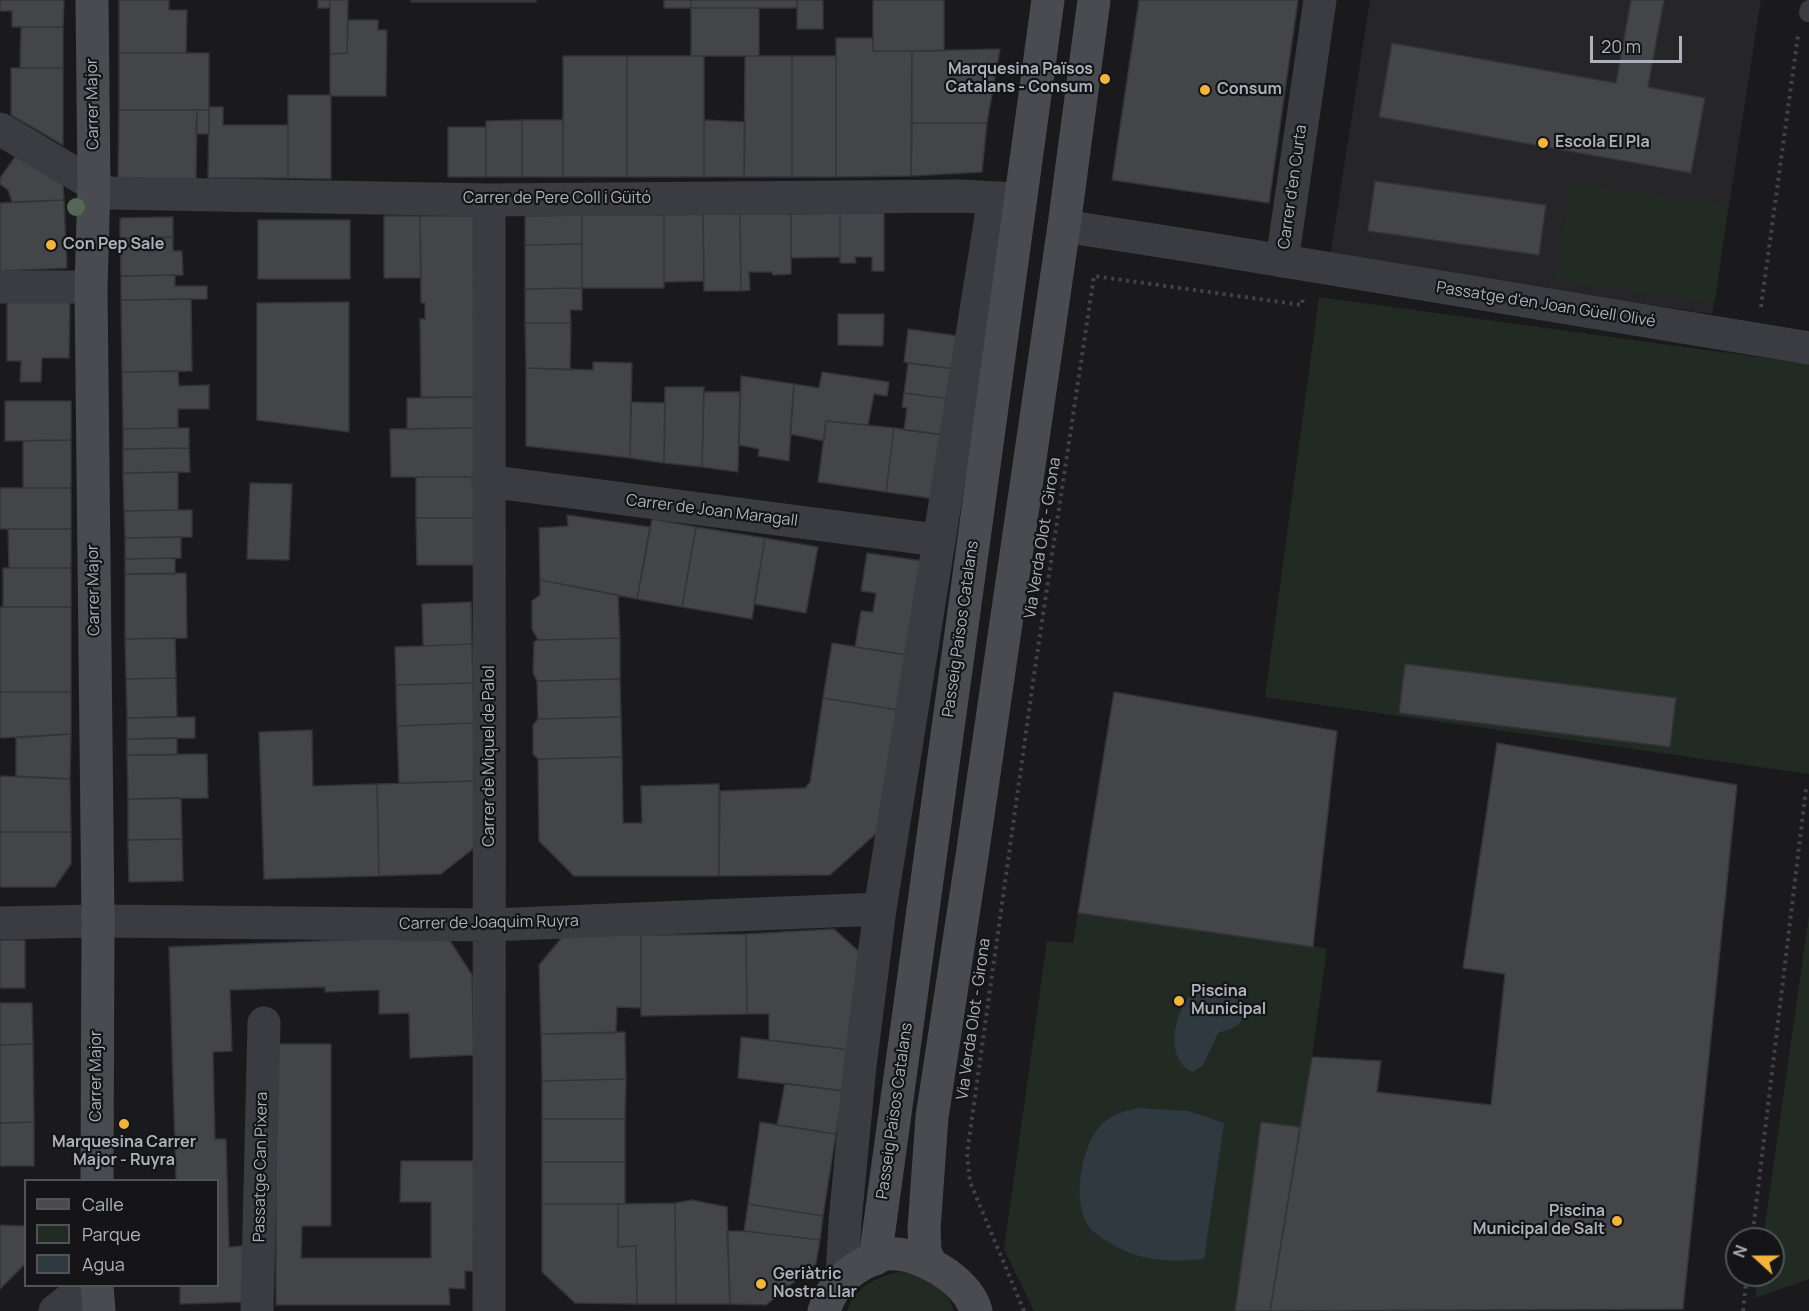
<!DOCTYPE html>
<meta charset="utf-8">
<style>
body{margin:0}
#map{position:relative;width:1809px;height:1311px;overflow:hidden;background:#1a1a1c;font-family:Manrope,sans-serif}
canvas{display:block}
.legend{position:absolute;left:24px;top:1179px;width:195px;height:108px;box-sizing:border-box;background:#151517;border:2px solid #515359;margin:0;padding:8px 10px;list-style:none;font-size:18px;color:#acb1bb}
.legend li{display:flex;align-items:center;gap:12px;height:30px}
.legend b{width:30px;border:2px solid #515359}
.north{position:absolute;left:1725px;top:1227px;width:60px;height:60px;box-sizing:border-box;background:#151517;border:2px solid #515359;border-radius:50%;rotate:291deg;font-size:16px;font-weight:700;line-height:24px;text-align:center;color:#acb1bb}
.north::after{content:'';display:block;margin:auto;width:21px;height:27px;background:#f1b43c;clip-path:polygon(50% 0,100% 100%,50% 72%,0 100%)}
.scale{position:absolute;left:1590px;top:36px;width:92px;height:27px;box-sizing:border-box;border:3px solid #acb1bb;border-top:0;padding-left:8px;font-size:18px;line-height:21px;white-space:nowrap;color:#acb1bb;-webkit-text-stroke:4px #151517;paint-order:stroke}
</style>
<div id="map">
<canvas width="1809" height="1311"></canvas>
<ul class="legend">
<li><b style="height:8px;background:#494b51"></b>Calle</li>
<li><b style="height:16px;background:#212a23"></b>Parque</li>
<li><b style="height:16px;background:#2f3940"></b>Agua</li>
</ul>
<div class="north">N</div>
<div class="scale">20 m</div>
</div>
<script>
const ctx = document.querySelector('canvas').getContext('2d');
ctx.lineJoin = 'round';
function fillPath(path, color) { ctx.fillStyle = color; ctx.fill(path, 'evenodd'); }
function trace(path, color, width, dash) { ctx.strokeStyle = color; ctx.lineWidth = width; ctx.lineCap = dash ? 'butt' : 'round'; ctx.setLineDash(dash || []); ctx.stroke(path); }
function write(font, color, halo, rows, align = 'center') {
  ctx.font = font + ' Manrope,sans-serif'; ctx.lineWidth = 4.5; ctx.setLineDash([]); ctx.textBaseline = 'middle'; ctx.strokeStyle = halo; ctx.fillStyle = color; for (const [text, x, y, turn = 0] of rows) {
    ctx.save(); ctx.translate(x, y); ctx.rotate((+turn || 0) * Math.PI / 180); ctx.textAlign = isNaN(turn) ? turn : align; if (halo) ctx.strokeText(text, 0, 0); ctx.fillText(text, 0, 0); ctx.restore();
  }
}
fillPath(new Path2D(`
 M1370 0H1761L1712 314 1330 256Z`), '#262629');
fillPath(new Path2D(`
 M1570 184 1728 206 1715 302 1557 280Z
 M1319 297 1809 364V774L1265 697Z
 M1114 692 1337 731 1313 946 1327 949 1312 1057 1270 1311H1034L1004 1249 1047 941 1073 943Z
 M1809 915V1279L1755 1298 1758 1275H1773V1239H1763Z
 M900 1272C923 1274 948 1288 954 1311H847C855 1287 877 1276 900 1272Z`), '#212a23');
fillPath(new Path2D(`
 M1194 992C1202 992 1207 996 1214 997 1229 998 1230 993 1243 1004 1244 1027 1238 1026 1218 1033L1203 1065 1193 1072C1163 1060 1174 1009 1194 992Z
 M1140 1108 1188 1111 1224 1123 1204 1259C1167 1262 1139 1262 1107 1241 1101 1238 1093 1232 1089 1227 1071 1203 1081 1143 1103 1123 1113 1114 1127 1110 1140 1108Z`), '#2f3940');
const building = new Path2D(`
 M0 0H64L63 27H12V11H0Z
 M119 0H169V10H187L186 53H119Z
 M318 0H330V8H318Z
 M330 0H348L347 53 330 54Z
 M411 0H536V2H411Z
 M664 0H691V8H664Z
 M691 0H797V8H691Z
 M797 0H823V29H797Z
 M873 0H944V51H873Z
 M1139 0H1298L1269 203 1112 180Z
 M1631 0H1664L1648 87 1705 98 1691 173 1379 117 1392 43 1616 83Z
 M691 8H759V56H691Z
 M348 20H378V30H387L386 96H330V54L347 53Z
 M21 27H63V68H20Z
 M836 38H873V51H912L911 176 836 177Z
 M1000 49 987 123H912V51Z
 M119 53H209V110H119Z
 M563 56H627V177H563Z
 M627 56H704V177H627Z
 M745 56H792V177H744Z
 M792 56H836V177H792Z
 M11 68H63V145L11 115Z
 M288 95H331V179L288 178Z
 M209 107H223V125H288V178H208Z
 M119 110H197L196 180 118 179Z
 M197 110H209V134H196Z
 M522 120V177H486V121Z
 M522 120H563V177H522Z
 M704 120 745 122 744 177H704Z
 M912 123H987L982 172 911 176Z
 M448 127H486V177H448Z
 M17 154 63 185 64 200 12 202 8 190 0 184V178Z
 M1375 181 1546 205 1539 255 1368 231Z
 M64 200 67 268 0 271V203Z
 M840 213V257L791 258V214Z
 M840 213H884V271H872V257H855L856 263H840Z
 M703 214 704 281 664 282V215Z
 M703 214H740L741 291H704Z
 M740 214H791V274L773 275 772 272H749L750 290 741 291Z
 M582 215V244L525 245V216Z
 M582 215H664V288H582Z
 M384 216H420L421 278H384Z
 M420 216H476L474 397H421L420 319H425V303H421Z
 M173 217V237L120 238V218Z
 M258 220H350V279H258Z
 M173 237V251H182L183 275 121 276 120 238Z
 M582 244V288L525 289V245Z
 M175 275V286H207V299L121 300V276Z
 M582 288V310H570L571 323H525V289Z
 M191 299 192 371 122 372 121 300Z
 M7 301 70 302 69 358H42L41 382H20L21 361H7Z
 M349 302V432L257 420V303Z
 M838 314H884L883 346 838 345Z
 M525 323H571L570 370 526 368Z
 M908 329 959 336 954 369 904 362Z
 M593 362 632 363 630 458 526 446V368L593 370Z
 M908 363 954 369 950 399 904 393Z
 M178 371 179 386 209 385V409H178V428L123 429 122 372Z
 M822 372 889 382 887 396 874 394 868 425 826 421 824 441 790 434 794 384 819 388Z
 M741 376 794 384 789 461 758 456 759 449 739 445Z
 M665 387H704L702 467 664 463Z
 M704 392H740L738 472 702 467Z
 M904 393 950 399 944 435 904 430 907 408 902 407Z
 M474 397V428L407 429V398Z
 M5 401H71V440L5 441Z
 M631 402 665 403 664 463 630 458Z
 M826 421 894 428 886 492 818 482Z
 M178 428H189V448L123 449V429Z
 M474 428 475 477H391L390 429Z
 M894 428 944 435 936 499 886 492Z
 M71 440V488H23V441Z
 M189 448 190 472 123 473V449Z
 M178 472V510L124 511 123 473Z
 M416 477H475L474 518H416Z
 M250 483 292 484 289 560 247 559Z
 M0 488H71V529H0Z
 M178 510H192V537L125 538 124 511Z
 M567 515 650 527 637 599 540 580 539 528 568 526Z
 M416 518H474L475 565H417Z
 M652 519 696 527 682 607 637 599Z
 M696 527 765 538 752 619 682 607Z
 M8 529H71V568H9Z
 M181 537V558L125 559V538Z
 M765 538 818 547 806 613 754 604Z
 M867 553 922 561 907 655 855 647 861 611 873 612 876 593 861 591Z
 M175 558V574H125V559Z
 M3 568H71V607H3Z
 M186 573 187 638 125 639V574Z
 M540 580 618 595 620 638 538 640 532 629V601L540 595Z
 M471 602 472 644 423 646 422 604Z
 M0 607H71V692H0Z
 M175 638 176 678 126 679 125 639Z
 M620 638V679L537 681 533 673 534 642 538 640Z
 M832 643 907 655 899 710 823 698Z
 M472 644 473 683 396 685 395 647Z
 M1405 664 1676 698 1670 747 1399 713Z
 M176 678 177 717 127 718 126 679Z
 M620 679 621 717 538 719 537 681Z
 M473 683 474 723 397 726 396 685Z
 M0 692H71V734L0 738Z
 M1114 692 1337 731 1313 947 1078 913Z
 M823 698 899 710 880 830 830 875 719 876 720 791 805 788 810 782Z
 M195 717V738L127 739V718Z
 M621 717 622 757 538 759 533 754V725L538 719Z
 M474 723 476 781 399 783 397 726Z
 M312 730 313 786 377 784 379 876 264 879 259 732Z
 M71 734 70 779 16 776V738Z
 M177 738V755H127V739Z
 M1497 743 1737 785 1683 1309 1270 1311 1312 1057 1381 1061 1377 1092 1491 1105 1505 974 1463 968Z
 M207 754 208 798 128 799 127 755Z
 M622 757 623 823H642L641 786 719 784V876H574L539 841 538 759Z
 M0 776 70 779 71 832H0Z
 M476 781 478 845 441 874 379 876 377 784Z
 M181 798 182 839 128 840V799Z
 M0 832H71V864L55 887H0Z
 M182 839 183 881 129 882 128 840Z
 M834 929 863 955 850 1050 769 1040V1014H747L746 934Z
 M568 930 641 935V1008L617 1007 616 1033 541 1034 539 965Z
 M746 934 747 1014 641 1016V935Z
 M447 936 472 975 474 1055 410 1058 409 1013 379 1014V990L325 992V987L230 990 232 1051 213 1052 215 1139H226L229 1247 243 1246 244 1302 180 1304V1286H218V1180H176L169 947Z
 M0 940H25V988H0Z
 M0 1003H32L33 1044 0 1045Z
 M625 1032 626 1079 542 1081 541 1034Z
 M741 1037 850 1050 843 1091 738 1078Z
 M33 1044 34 1122 0 1123V1045Z
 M276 1044H331V1226H302L301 1258H431V1202H400L401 1161H478V1271H465V1289L449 1288 450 1305H276Z
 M626 1079 625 1119H542V1081Z
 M785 1083 843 1091 836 1134 777 1125Z
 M542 1119H625V1162H542Z
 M34 1122V1166H0V1123Z
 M760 1122 836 1134 823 1216 748 1204Z
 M1261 1122 1300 1127 1270 1311H1235Z
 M542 1162H625V1204H542Z
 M692 1200 727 1207 730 1304H676L675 1203Z
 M675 1203 676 1304H637L636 1246 618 1247V1204Z
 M542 1204H618V1247L636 1246 637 1304 575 1303 542 1272Z
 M748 1204 823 1216 820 1240 744 1231Z
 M0 1225 26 1226V1263L0 1289Z
 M727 1231H744L820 1240 816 1264 766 1305 730 1304Z`);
fillPath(building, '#444549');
trace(building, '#343438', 1.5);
trace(new Path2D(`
 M1761 307 1798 35
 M1752 1239 1806 789H1809
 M1024 1311 970 1182 967 1154 1035 668 1094 276 1302 305 1303 296
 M1743 1311 1747 1275`), '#414348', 4, [3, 4.5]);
trace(new Path2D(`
 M1808 13 1809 9`), '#3b3c41', 18);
trace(new Path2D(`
 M0 129 108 193 489 200 959 196 1016 199
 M1064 226 1211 249 1809 348
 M1282 261 1320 0
 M0 287H91
 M487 481 937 540
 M0 923 98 921 491 925 880 909
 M842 1278 845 1221 860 1066 880 909 994 198
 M55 1311 69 1300 97 1291
 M257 1311 264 1023
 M489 1311C492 941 487 570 489 200`), '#3b3c41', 33);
trace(new Path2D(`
 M92 0 94 185 91 287 98 921 97 1180
 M875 1259 1048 0
 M931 1265 925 1251 924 1229 932 1117 972 856 1064 226 1094 0
 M97 1286 99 1311
 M824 1311C831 1287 847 1271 869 1261 875 1259 881 1255 887 1254 918 1251 968 1280 976 1311`), '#494b51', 33);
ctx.fillStyle = '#546756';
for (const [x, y] of [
 [76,207]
]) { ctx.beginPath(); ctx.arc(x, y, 9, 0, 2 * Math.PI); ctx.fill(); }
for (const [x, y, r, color] of [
 [1105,79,6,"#f1b43c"],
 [1205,90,6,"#f1b43c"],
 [1543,143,6,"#f1b43c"],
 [51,245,6,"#f1b43c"],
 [1179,1001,6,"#f1b43c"],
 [124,1124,6,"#f1b43c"],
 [1617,1221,6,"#f1b43c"],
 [761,1284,6,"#f1b43c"]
]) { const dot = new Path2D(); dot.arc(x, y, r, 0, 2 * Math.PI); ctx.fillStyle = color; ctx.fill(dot); trace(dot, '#151517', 2); }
write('bold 16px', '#acb1bb', '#151517', [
 ["Marquesina Països",1093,70,"right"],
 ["Catalans - Consum",1093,88,"right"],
 ["Consum",1217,90],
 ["Escola El Pla",1555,143],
 ["Con Pep Sale",63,245],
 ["Piscina",1191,992],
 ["Municipal",1191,1010],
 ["Marquesina Carrer",124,1143,"center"],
 ["Major - Ruyra",124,1161,"center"],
 ["Piscina",1605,1212,"right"],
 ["Municipal de Salt",1605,1230,"right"],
 ["Geriàtric",773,1275],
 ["Nostra Llar",773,1293]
], 'left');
write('16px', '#acb1bb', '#151517', [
 ["Carrer Major",93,104,-91],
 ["Carrer d'en Curta",1293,187,-82],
 ["Carrer de Pere Coll i Güitó",557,199],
 ["Passatge d'en Joan Güell Olivé",1546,305,9],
 ["Carrer de Joan Maragall",712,511,7],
 ["Via Verda Olot - Girona",1043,538,-81],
 ["Carrer Major",94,590,-91],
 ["Passeig Països Catalans",961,629,-82],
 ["Carrer de Miquel de Palol",490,756,-90],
 ["Carrer de Joaquim Ruyra",489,923,-1],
 ["Via Verda Olot - Girona",974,1019,-82],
 ["Carrer Major",97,1076,-90],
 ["Passeig Països Catalans",895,1111,-82],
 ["Passatge Can Pixera",261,1167,-89]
]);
</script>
